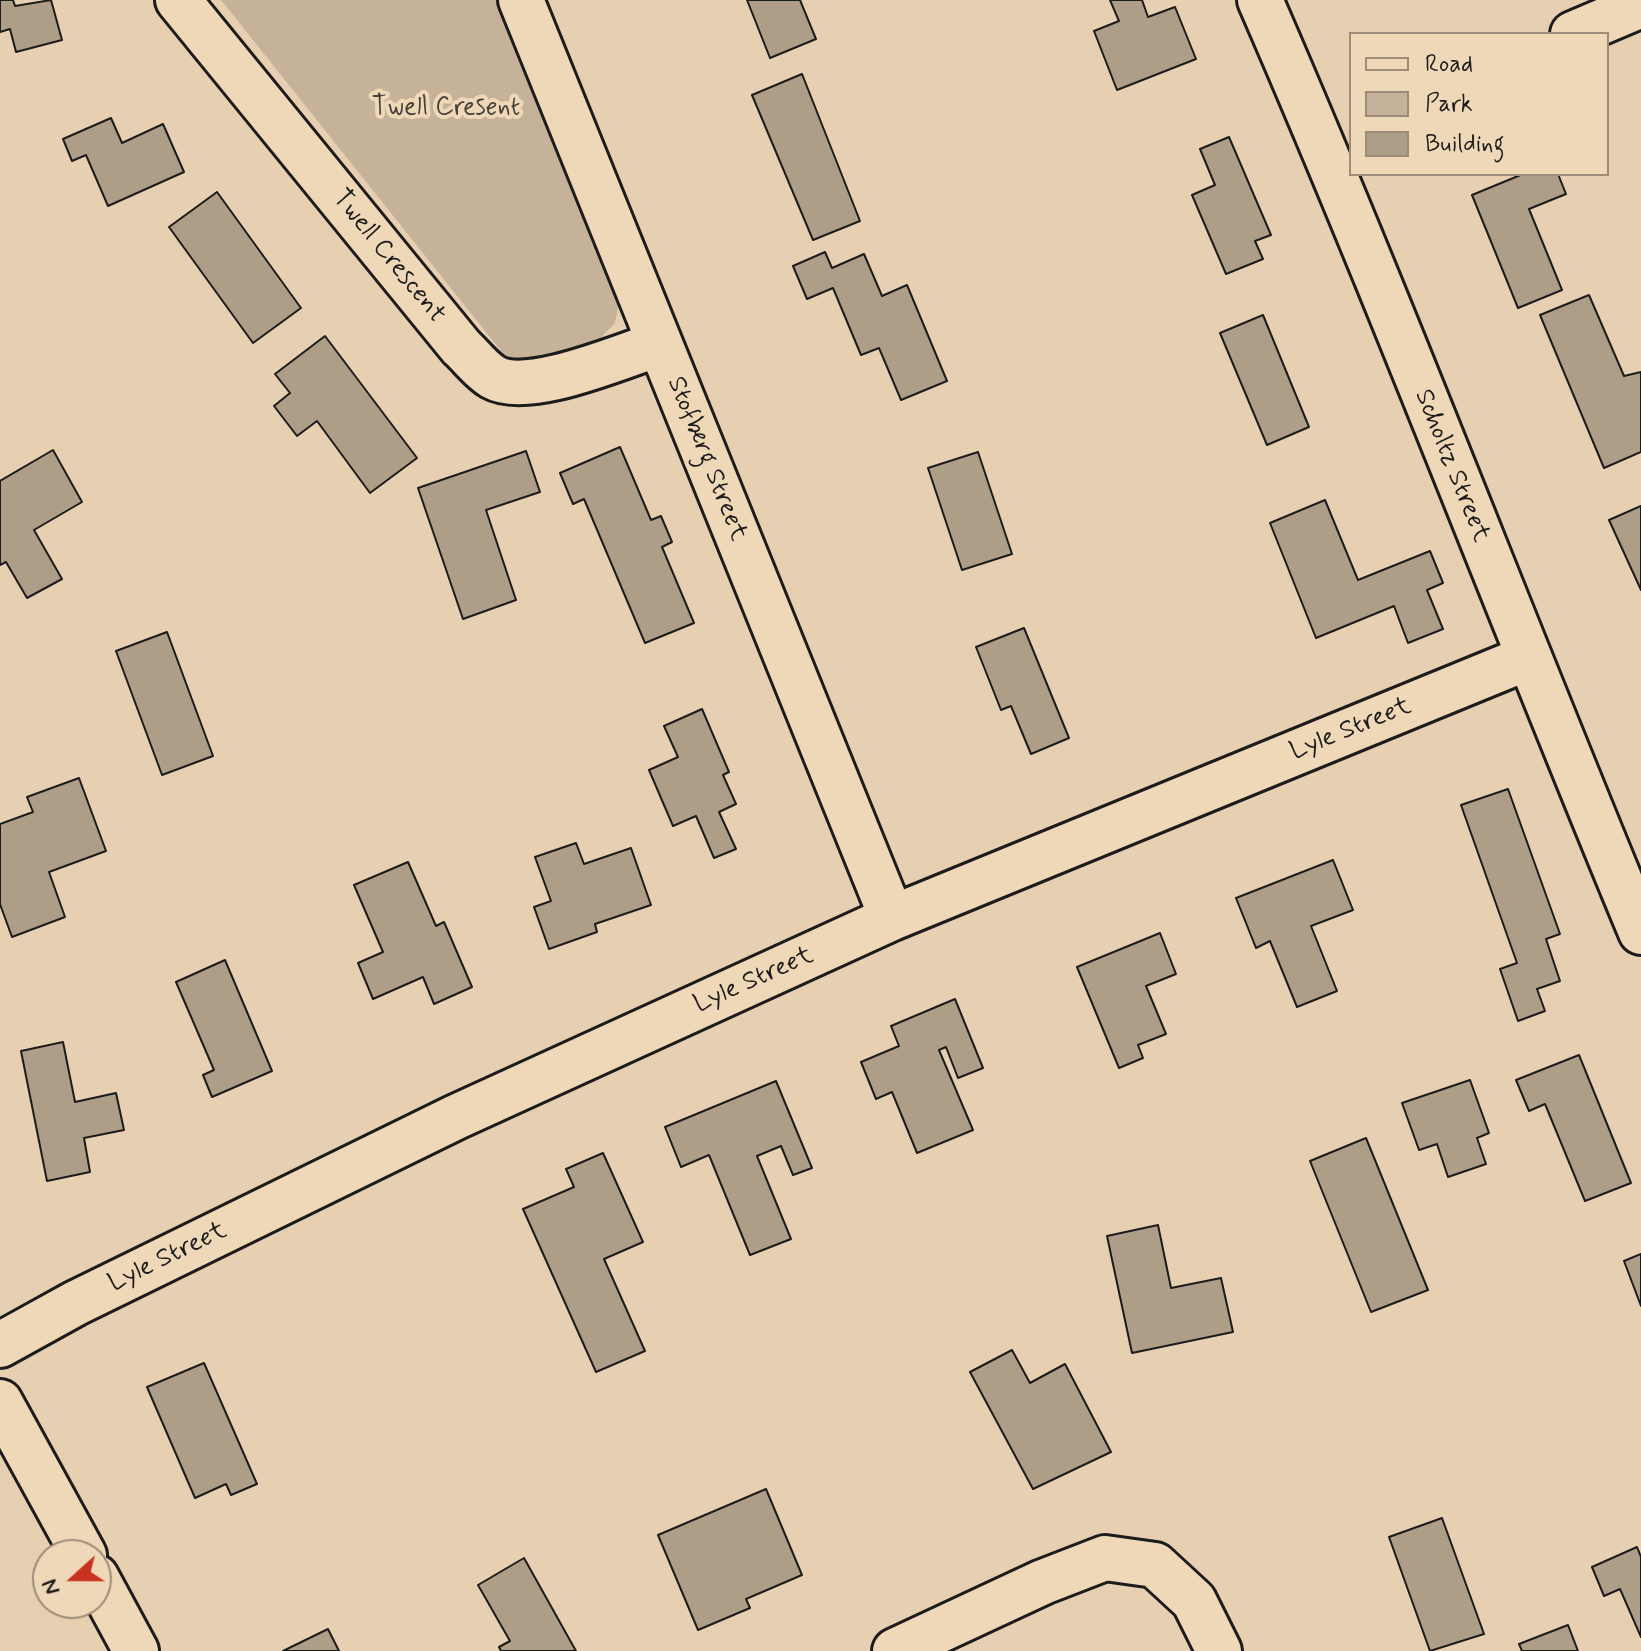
<!DOCTYPE html>
<style>
body{margin:0}
#map{position:relative;width:1641px;height:1651px;overflow:hidden;background:#e7d0b1;font-family:Mynerve,sans-serif}
canvas{display:block}
.legend{position:absolute;left:1349px;top:32px;width:260px;height:144px;box-sizing:border-box;background:#efd8b7;border:2px solid #9b8d79;margin:0;padding:10px 14px;list-style:none;font-size:24px;color:#1c1c1c}
.legend li{display:flex;align-items:center;gap:16px;height:40px}
.legend b{width:40px;border:2px solid #9b8d79}
.north{position:absolute;left:32px;top:1539px;width:80px;height:80px;box-sizing:border-box;background:#efd8b7;border:2px solid #9b8d79;border-radius:50%;rotate:249deg;font-size:22px;font-weight:700;line-height:32px;text-align:center;color:#1c1c1c}
.north::after{content:'';display:block;margin:auto;width:28px;height:36px;background:#c8321e;clip-path:polygon(50% 0,100% 100%,50% 72%,0 100%)}
</style>
<div id="map">
<canvas width="1641" height="1651"></canvas>
<ul class="legend">
<li><b style="height:10px;background:#efd8b7"></b>Road</li>
<li><b style="height:22px;background:#c5b298"></b>Park</li>
<li><b style="height:22px;background:#ae9e88"></b>Building</li>
</ul>
<div class="north">N</div>
</div>
<script>
const ctx = document.querySelector('canvas').getContext('2d');
ctx.lineJoin = 'round';
function fillPath(path, color) { ctx.fillStyle = color; ctx.fill(path, 'evenodd'); }
function trace(path, color, width, dash) { ctx.strokeStyle = color; ctx.lineWidth = width; ctx.lineCap = dash ? 'butt' : 'round'; ctx.setLineDash(dash || []); ctx.stroke(path); }
function write(font, color, halo, rows, align = 'center') {
  ctx.font = font + ' Mynerve,sans-serif'; ctx.lineWidth = 8; ctx.setLineDash([]); ctx.textBaseline = 'middle'; ctx.strokeStyle = halo; ctx.fillStyle = color; for (const [text, x, y, turn = 0] of rows) {
    ctx.save(); ctx.translate(x, y); ctx.rotate((+turn || 0) * Math.PI / 180); ctx.textAlign = isNaN(turn) ? turn : align; if (halo) ctx.strokeText(text, 0, 0); ctx.fillText(text, 0, 0); ctx.restore();
  }
}
fillPath(new Path2D(`
 M221 0H516L627 259 615 323 583 356 513 366Z`), '#c5b298');
const building = new Path2D(`
 M0 0H13L15 6 51 0 62 40 16 52 10 29 0 32Z
 M747 0H800L816 39 770 58Z
 M1110 0H1142L1148 17 1175 7 1196 59 1117 90 1094 31 1119 21Z
 M802 74 860 221 813 240 752 95Z
 M111 118 122 143 163 124 184 172 108 206 86 155 72 161 63 139Z
 M1229 137 1271 235 1255 241 1263 259 1226 274 1192 195 1215 185 1200 149Z
 M1523 174H1558L1566 194 1529 209 1562 290 1518 308 1472 195Z
 M217 192 301 308 253 343 169 227Z
 M825 252 832 268 864 254 882 296 907 285 947 381 901 400 879 348 861 355 833 288 807 299 793 266Z
 M1589 295 1624 376 1641 372V452L1604 468 1540 315Z
 M1263 315 1309 427 1267 445 1220 333Z
 M325 336 417 458 370 493 317 421 297 436 274 406 290 393 275 374Z
 M620 447 651 520 661 516 672 542 662 547 694 623 645 643 584 499 573 504 560 473Z
 M53 450 82 502 34 530 62 579 27 598 6 562 0 565V481Z
 M526 451 540 492 486 510 516 600 463 619 418 488Z
 M978 452 1012 554 962 570 928 468Z
 M1325 500 1358 580 1430 551 1443 583 1427 590 1443 629 1408 643 1394 606 1316 638 1270 523Z
 M1641 506V590L1609 520Z
 M1024 628 1069 738 1031 754 1011 706 1001 710 976 647Z
 M167 632 213 756 162 775 116 651Z
 M702 709 729 772 723 775 736 804 719 812 736 849 714 858 696 816 673 826 649 770 678 757 664 726Z
 M79 778 106 851 49 872 65 917 12 937 0 904V824L33 812 27 797Z
 M1508 789 1560 934 1546 939 1560 981 1537 989 1545 1011 1518 1021 1500 969 1517 963 1461 805Z
 M576 843 584 864 631 848 651 905 595 924 597 932 549 949 534 907 551 901 535 857Z
 M1333 860 1353 910 1311 926 1337 991 1297 1007 1270 941 1256 948 1236 898Z
 M408 862 436 926 444 922 472 987 434 1004 423 977 373 999 358 963 383 952 354 885Z
 M1160 933 1176 974 1146 986 1166 1034 1138 1045 1143 1058 1119 1068 1077 967Z
 M225 960 272 1071 212 1097 203 1075 214 1070 176 982Z
 M955 999 983 1068 958 1078 946 1047 939 1050 973 1130 917 1153 892 1092 876 1099 861 1062 899 1046 891 1026Z
 M63 1042 75 1102 116 1093 124 1130 84 1138 90 1172 47 1181 21 1051Z
 M1579 1055 1631 1183 1585 1201 1545 1104 1529 1111 1516 1080Z
 M1470 1080 1489 1133 1477 1138 1486 1164 1448 1177 1437 1144 1419 1150 1402 1103Z
 M776 1081 812 1168 793 1175 781 1146 757 1156 791 1239 750 1255 709 1155 681 1167 665 1127Z
 M1366 1138 1428 1290 1371 1312 1310 1161Z
 M603 1153 643 1242 604 1259 645 1351 596 1372 523 1209 574 1187 566 1169Z
 M1158 1225 1171 1288 1221 1278 1233 1332 1132 1353 1107 1236Z
 M1641 1254V1306L1624 1261Z
 M1012 1350 1030 1383 1065 1364 1111 1452 1033 1489 970 1372Z
 M204 1363 257 1484 231 1495 226 1484 195 1498 147 1387Z
 M766 1489 802 1575 746 1599 750 1608 698 1630 658 1535Z
 M1442 1518 1484 1634 1430 1651 1389 1537Z
 M1637 1547 1641 1557V1637L1620 1589 1604 1596 1592 1567Z
 M524 1558 576 1651H501L499 1647 510 1641 478 1585Z
 M1568 1625 1578 1651H1522L1519 1644Z
 M328 1629 339 1651H283Z`);
fillPath(building, '#ae9e88');
trace(building, '#1c1c1c', 2);
const minor = new Path2D(`
 M178 0 461 347C471 356 481 370 493 377 528 397 621 356 659 344
 M521 0 892 918
 M1260 0C1394 308 1512 622 1641 932
 M1573 34 1641 5
 M0 1345 76 1303 456 1117 892 918 1527 658
 M0 1402 84 1555
 M96 1577 136 1651
 M895 1651 1043 1582 1105 1558 1155 1565 1194 1601 1219 1651`);
trace(minor, '#1c1c1c', 50);
trace(minor, '#efd8b7', 44);
write('26px', '#46423b', '#efd8b7', [
 ["Twell Cresent",446,109]
]);
write('26px', '#1c1c1c', '#efd8b7', [
 ["Twell Crescent",388,257,51],
 ["Stofberg Street",706,459,68],
 ["Scholtz Street",1451,466,68],
 ["Lyle Street",1351,730,-22],
 ["Lyle Street",754,981,-24],
 ["Lyle Street",168,1258,-26]
]);
</script>
